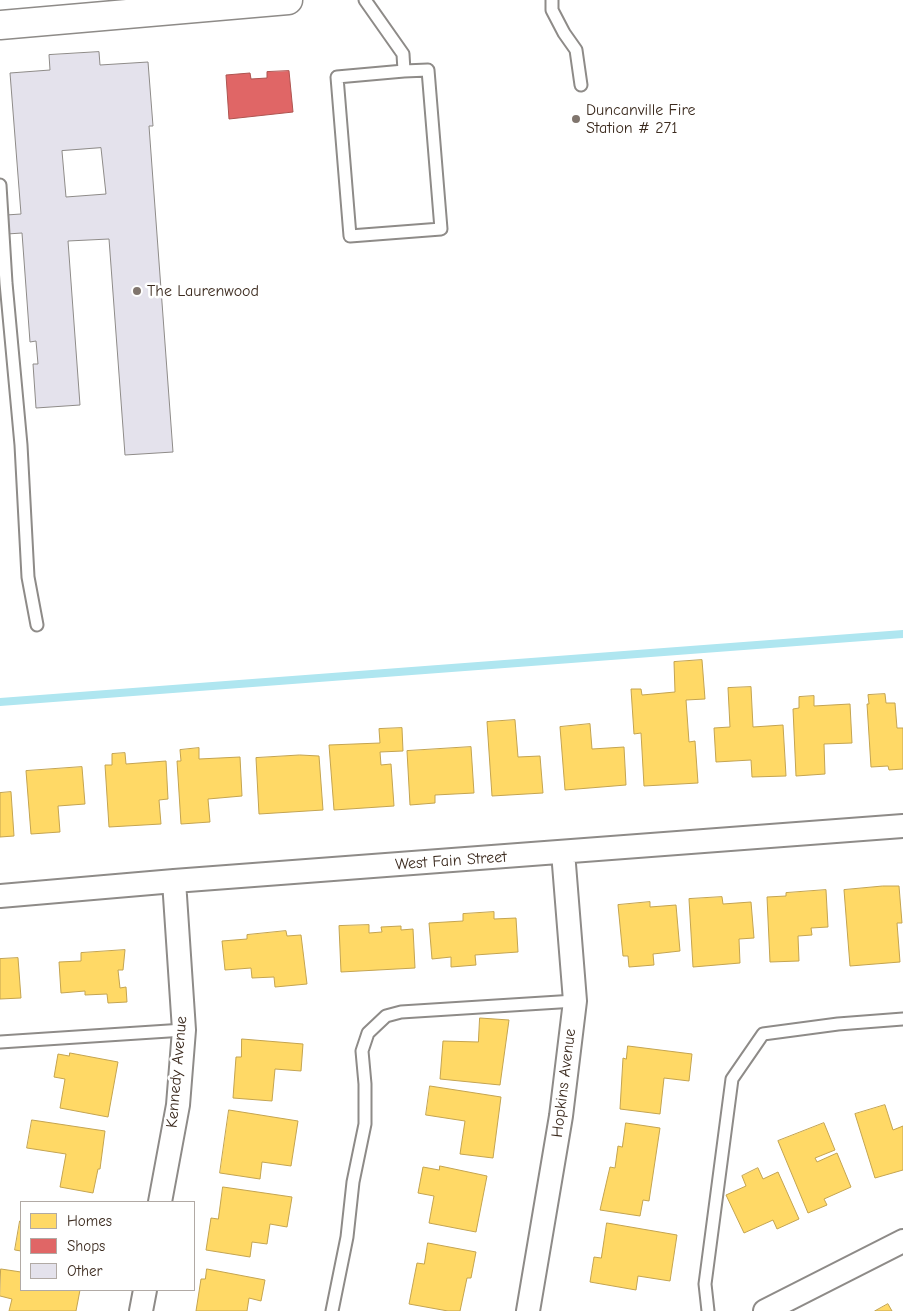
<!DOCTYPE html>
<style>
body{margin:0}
#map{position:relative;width:903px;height:1311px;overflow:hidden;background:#fff;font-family:"Comic Neue",sans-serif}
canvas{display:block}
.legend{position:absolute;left:20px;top:1201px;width:175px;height:90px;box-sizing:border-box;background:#fff;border:1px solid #b1aaa5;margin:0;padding:6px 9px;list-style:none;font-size:15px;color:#3b2a1e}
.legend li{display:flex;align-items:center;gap:10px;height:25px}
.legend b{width:25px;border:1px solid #b1aaa5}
</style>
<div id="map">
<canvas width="903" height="1311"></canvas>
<ul class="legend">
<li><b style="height:14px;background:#ffd966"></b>Homes</li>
<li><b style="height:14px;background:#e06666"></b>Shops</li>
<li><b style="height:14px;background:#e4e2ec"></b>Other</li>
</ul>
</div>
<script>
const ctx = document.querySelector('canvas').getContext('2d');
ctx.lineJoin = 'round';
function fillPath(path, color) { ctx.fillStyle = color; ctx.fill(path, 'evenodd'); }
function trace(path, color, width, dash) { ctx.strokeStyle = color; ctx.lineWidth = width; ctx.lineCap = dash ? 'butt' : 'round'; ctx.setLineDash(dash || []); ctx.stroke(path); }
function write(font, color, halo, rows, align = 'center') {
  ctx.font = font + ' "Comic Neue",sans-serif'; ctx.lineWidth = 5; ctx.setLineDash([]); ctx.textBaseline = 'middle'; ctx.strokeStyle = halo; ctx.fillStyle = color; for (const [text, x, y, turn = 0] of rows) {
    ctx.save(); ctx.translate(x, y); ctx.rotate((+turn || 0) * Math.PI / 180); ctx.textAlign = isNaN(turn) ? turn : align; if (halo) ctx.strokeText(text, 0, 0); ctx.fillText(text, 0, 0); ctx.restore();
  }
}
const homes = new Path2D(`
 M702 660 705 699 686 700 689 742 695 741 698 783 644 786 641 733 634 734 631 689H641L642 695 675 692 674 662Z
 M751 687 753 727 783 725 786 776 752 777 751 760 716 762 714 728 730 727 728 688Z
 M885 694 886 703H895L897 728H903V769L889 770 888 766 871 767 867 704H869L868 695Z
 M814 696V706L850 704 852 743 824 744 825 774 796 776 793 709 799 708V697Z
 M515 720 518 757 540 756 543 793 492 796 487 722Z
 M590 724 592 749 624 747 626 785 565 790 560 727Z
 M402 728 403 751 380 752 381 765 391 764 394 806 334 810 329 745 380 743 379 729Z
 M471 747 474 793 435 795V803L410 805 407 751Z
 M199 748V759L240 757 242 796 208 799 210 822 181 824 177 761H181L180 750Z
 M125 753 126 764 166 761 168 799 159 800 161 824 109 827 105 765H112V754Z
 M300 755 319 756 323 810 259 814 256 758Z
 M82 767 85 804 58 806 60 832 31 834 26 771Z
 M11 792 14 836 0 837V793Z
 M883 886H899L902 923H897L900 962 850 966 844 890Z
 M826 890 828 927 811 928 812 935 798 936 799 961 770 962 767 897 786 896V893Z
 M722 897 723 904 751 902 754 938 739 939 740 963 693 967 689 899Z
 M650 902V907L676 905 680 951 653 954 654 965 629 967 628 956H623L618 905Z
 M494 912V919L516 918 518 952 475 955 476 965 451 967V957L432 959 429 923 463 921V914Z
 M369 925V933L382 932 381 927 401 926V930L413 929 415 968 341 972 339 926Z
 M286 931 287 936 301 935 307 984 275 987 274 977 252 978 251 968 225 970 222 941 247 939V935Z
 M125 950 123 970H118L120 988 126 987 127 1002 108 1003 107 994 85 995V991L61 993 59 962 81 961V953Z
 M18 958 21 998 0 999V959Z
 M480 1018 509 1020 500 1085 440 1079 443 1041 478 1042Z
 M242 1039 303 1044 301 1071 275 1069 272 1101 233 1098 236 1057H241Z
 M628 1046 692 1054 689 1081 664 1078 660 1114 620 1109 623 1058 626 1059Z
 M70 1053 118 1062 108 1117 60 1108 65 1079 54 1077 58 1054 69 1056Z
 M430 1086 501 1097 493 1158 460 1154 465 1121 426 1115Z
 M885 1105 893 1130 903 1126V1170L875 1178 855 1114Z
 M229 1110 298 1121 291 1166 262 1162 260 1179 220 1173Z
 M32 1120 105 1131 100 1169H98L93 1193 60 1187 66 1154 27 1148Z
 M626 1123 660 1128 649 1201 643 1200 640 1216 600 1210 610 1167 615 1168 618 1146 622 1147Z
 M824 1123 835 1150 815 1158 817 1162 837 1153 851 1187 824 1199 827 1205 808 1213 778 1141Z
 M440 1166 487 1176 476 1232 429 1223 434 1196 418 1193 423 1167 439 1170Z
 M758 1168 763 1179 778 1172 799 1219 777 1229 773 1220 744 1233 726 1195 746 1186 742 1176Z
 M223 1187 292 1197 287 1227 270 1224 267 1244 252 1242 250 1257 206 1250 211 1218 218 1219Z
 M20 1221H21V1251L15 1250Z
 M607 1223 677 1235 670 1281 638 1276 636 1290 590 1282 594 1257 601 1258Z
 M428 1243 476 1252 471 1278H467L460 1311H448L409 1304 417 1263 424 1264Z
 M1 1269 21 1272V1290H80L76 1311H9L12 1299 0 1296Z
 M207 1269 265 1280 261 1301 249 1298 247 1311H196L201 1279H205Z
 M888 1304 892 1311H875Z`);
fillPath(homes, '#ffd966');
trace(homes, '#c4a450', 1);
const shops = new Path2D(`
 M289 71 293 112 229 119 226 75 250 73 251 79 267 78V72Z`);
fillPath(shops, '#e06666');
trace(shops, '#ae5450', 1);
trace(new Path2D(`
 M0 702 903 634`), '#afe6f0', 8);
const building = new Path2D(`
 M99 52 100 65 148 62 153 126H149L173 452 125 455 109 239 68 241 80 405 36 408 33 364H38L36 341 30 342 22 233 7 234 6 215 21 214 10 73 50 70 49 55ZM101 148 106 194 66 197 62 151Z`);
fillPath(building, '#e4e2ec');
trace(building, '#8e8b88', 1);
const lane = new Path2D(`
 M365 0 403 54 404 71 428 70 441 229 350 236 337 77 404 71
 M552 0V10L564 33 576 50 581 85
 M0 185 6 283 21 445 28 577 37 625
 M0 1042 184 1030
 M332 1311 347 1237 353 1182 365 1124V1084L362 1051 368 1033 386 1016 401 1012 575 1001
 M708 1311 705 1284 732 1079 763 1034 838 1024 903 1019`);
const street = new Path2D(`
 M0 896 174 881 903 826
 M160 1202 178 1105 184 1030 174 881
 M141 1311 145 1290
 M528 1311 561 1116 575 1001 563 852
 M765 1311 903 1241`);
const secondary = new Path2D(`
 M0 25 288 0`);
trace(lane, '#8e8b88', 15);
trace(street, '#8e8b88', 26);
trace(secondary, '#8e8b88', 31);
trace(lane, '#fff', 11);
trace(street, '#fff', 22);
trace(secondary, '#fff', 28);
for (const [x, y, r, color] of [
 [576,119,5,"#80756d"],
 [137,291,5,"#80756d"]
]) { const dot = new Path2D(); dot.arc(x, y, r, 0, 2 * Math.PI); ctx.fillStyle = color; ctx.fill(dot); trace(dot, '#fff', 2); }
write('16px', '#3b2a1e', '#fff', [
 ["Duncanville Fire",586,110],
 ["Station # 271",586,128],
 ["The Laurenwood",147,291]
], 'left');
write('16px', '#3b2a1e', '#fff', [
 ["West Fain Street",451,861,-4],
 ["Kennedy Avenue",177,1072,-85],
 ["Hopkins Avenue",564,1083,-83]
]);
</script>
